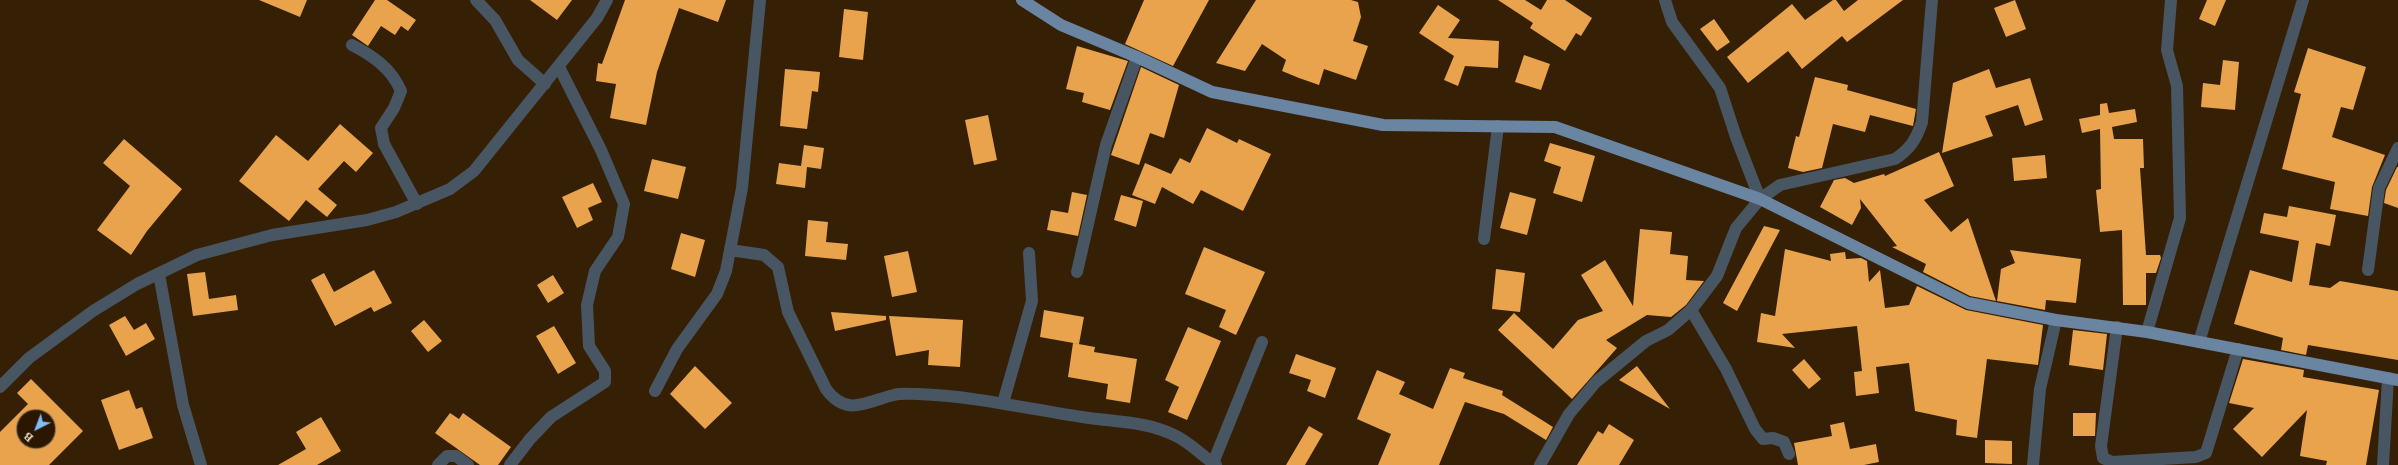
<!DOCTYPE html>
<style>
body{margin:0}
#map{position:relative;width:2398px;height:465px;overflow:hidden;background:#352005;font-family:Merriweather,serif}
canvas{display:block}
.north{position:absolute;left:16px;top:409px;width:40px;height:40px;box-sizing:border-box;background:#2b1700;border:1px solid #7d6a54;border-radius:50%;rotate:222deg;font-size:11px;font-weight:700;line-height:16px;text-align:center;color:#f8e7d3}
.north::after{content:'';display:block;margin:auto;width:14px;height:18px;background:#81bdfa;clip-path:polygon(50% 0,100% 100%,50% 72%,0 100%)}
</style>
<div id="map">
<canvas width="2398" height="465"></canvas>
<div class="north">B</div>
</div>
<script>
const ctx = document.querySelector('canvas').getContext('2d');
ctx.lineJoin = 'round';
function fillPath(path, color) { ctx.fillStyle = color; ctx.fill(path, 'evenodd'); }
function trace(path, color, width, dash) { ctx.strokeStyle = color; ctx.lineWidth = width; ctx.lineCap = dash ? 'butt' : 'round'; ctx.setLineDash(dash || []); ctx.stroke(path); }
fillPath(new Path2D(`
 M259 0H307L300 17Z
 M375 0H387L416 20 408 31 401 26 395 35 381 26 368 46 352 35Z
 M530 0H572L557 20Z
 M625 0H726L718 22 679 8 657 72 646 125 610 118 616 84 596 81 598 63 602 64Z
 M1144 0H1209L1173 66 1125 44Z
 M1256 0H1351L1358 2 1361 17 1353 41 1368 46 1356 80 1324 69 1319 85 1299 78 1282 71 1286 60 1262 44 1245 71 1216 63Z
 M1498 0H1525L1541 10 1547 0H1565L1592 18 1581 36 1576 33 1565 51 1530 28 1533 23Z
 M1833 0H1836L1844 11 1858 0H1903L1847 42 1842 36 1802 69 1788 51 1748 83 1727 57 1792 4 1805 20Z
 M2015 0 2026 29 2006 37 1994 8Z
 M2207 0H2226L2215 26 2199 19Z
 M1438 5 1460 20 1448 38 1499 41 1498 68 1465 66 1458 86 1444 80 1454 56 1419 33Z
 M844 9 868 12 863 60 839 57Z
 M1714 19 1730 42 1717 51 1700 29Z
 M1077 46 1128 61 1110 110 1082 102 1084 93 1066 89Z
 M2308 48 2366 67 2353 110 2341 107 2332 137 2385 155 2372 187 2368 216 2330 209 2335 182 2282 169 2301 94 2294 92Z
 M1524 55 1550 64 1541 90 1515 82Z
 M2223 60 2239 62 2235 110 2201 107 2203 83 2220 85Z
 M1141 67 1179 85 1164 138 1150 133 1139 165 1111 155Z
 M785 69 820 72 818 92 812 91 807 129 780 126Z
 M1989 69 1996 88 2030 78 2043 120 2025 126 2018 105 1985 116 1993 136 1942 153 1953 83Z
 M1815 77 1848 85 1847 90 1916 109 1913 126 1870 115 1865 132 1833 124 1822 168 1803 172 1788 168 1796 136 1799 137Z
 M2107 103 2109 113 2135 109 2137 122 2112 127 2114 139H2143L2144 168H2140L2146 255H2160L2161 258 2156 273H2146V305H2123L2122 230 2100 232 2096 190 2101 189 2100 129 2082 133 2079 119 2100 115V104Z
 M988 115 997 160 974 165 965 120Z
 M340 124 373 153 356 172 344 161 318 189 337 205 327 217 306 200 289 221 239 181 276 135 308 161Z
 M1207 128 1237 143 1239 139 1271 154 1243 211 1201 190 1193 204 1162 187 1155 204 1132 195 1145 163 1171 174 1180 158 1190 163Z
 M124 139 182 189 147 231 131 255 97 230 130 186 103 163Z
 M1550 143 1595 156 1582 202 1553 193 1561 167 1544 161Z
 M804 145 824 148 821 169 807 167 805 188 776 184 779 163 801 166Z
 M1939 152 1954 186 1924 200 1951 232 1968 218 1996 301 1970 296 1923 272 1926 264 1892 247 1897 246 1860 199 1861 208 1852 225 1820 207 1834 180 1845 178 1854 183 1884 174 1885 176Z
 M2045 155 2047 178 2014 181 2012 158Z
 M652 159 686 167 678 199 644 191Z
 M2397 167H2398V208L2384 203 2386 190Z
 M593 183 602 202 588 208 593 220 577 228 562 197Z
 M1072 192 1087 195 1078 236 1047 230 1051 210 1068 213Z
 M1510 192 1536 199 1527 235 1500 228Z
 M1121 195 1143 201 1136 227 1114 220Z
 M2289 206 2336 215 2330 246 2316 243 2309 285 2330 288 2340 281 2398 291V360L2308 345 2306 355 2281 350 2283 338 2234 324 2250 270 2292 282 2299 241 2260 233 2264 213 2287 217Z
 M808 220 828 222 826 242 848 244 846 260 805 256Z
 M1764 226 1780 230 1737 311 1723 303Z
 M1640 229 1672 232 1670 254 1688 256 1686 280 1704 281 1686 305 1671 317 1647 315 1606 340 1617 348 1572 399 1498 330 1514 313 1553 349 1578 320 1603 311 1581 275 1605 260 1633 306Z
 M681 233 705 240 695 277 671 269Z
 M1204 247 1265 272 1236 335 1219 327 1226 310 1185 294Z
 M1785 249 1831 261 1830 254 1845 252 1846 259 1861 258 1867 261 1869 282 1880 270 1885 308 1909 305 1917 286 1966 310 2043 325 2038 365 1987 359 1977 438 1956 435 1957 420 1915 411 1909 363 1876 367 1879 393 1856 396 1854 372 1862 371 1857 326 1782 334 1795 348 1757 342 1761 313 1775 316Z
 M2010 250 2081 259 2076 303 2046 300 2045 310 1997 301 2001 269 2015 263Z
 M908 251 917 292 892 297 884 256Z
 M1496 269 1525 273 1520 312 1492 309Z
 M374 270 392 303 374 312 371 307 335 326 311 280 324 273 334 292Z
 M205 272 209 299 236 295 238 310 193 316 187 274Z
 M553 275 564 293 548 303 537 285Z
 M1044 310 1084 317 1079 344 1040 337Z
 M831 312 886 316V320L835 331Z
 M125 316 134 330 146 323 155 339 126 356 109 325Z
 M889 316 963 320 960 367 928 365 929 350 896 356Z
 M424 320 442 341 428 352 411 331Z
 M554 326 576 363 558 374 536 336Z
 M1188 327 1221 341 1187 420 1168 412 1179 387 1165 380Z
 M2073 330 2107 334 2103 370 2069 365Z
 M1073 343 1095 347 1094 352 1137 359 1130 403 1106 399 1108 384 1068 377Z
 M1296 354 1336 368 1325 398 1307 391 1311 380 1289 373Z
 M1804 359 1821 379 1809 389 1792 370Z
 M2243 359 2304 370 2303 377 2379 390 2366 465H2326L2327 461 2300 456 2307 410 2262 457 2233 429 2254 408 2229 403Z
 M695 366 732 403 705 429 670 394Z
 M1637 366 1670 409 1619 380Z
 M1450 368 1465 373 1463 378 1503 391 1502 395 1553 427 1546 440 1504 414 1465 402 1439 465H1378L1391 434 1357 419 1377 370 1405 382 1399 394 1433 409Z
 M31 379 83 431 49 465H0V432L28 404 17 393ZM24 417H48V441H24Z
 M129 390 136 409 142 407 153 438 119 450 101 400Z
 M450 413 459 419 463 413 511 447 498 465H480L435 433Z
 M2073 413H2096L2095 436H2073Z
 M321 417 341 451 317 465H278L306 449 296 432Z
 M1844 422 1850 449 1876 444 1879 462 1864 465H1798L1794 443 1832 436 1830 425Z
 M1609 424 1634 440 1619 465H1577L1598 431 1603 434Z
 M1309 426 1323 434 1305 465H1286Z
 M1985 440 2012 441V464L1985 463Z`), '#e8a34c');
trace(new Path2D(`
 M476 0 495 20 518 60 545 84
 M1665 0 1672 22 1720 88 1736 137 1760 199
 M352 45C373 56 391 68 401 91L394 108 381 128 384 144 417 204
 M1484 239 1498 126
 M730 250 764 255 778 267 788 312 826 389C847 418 867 401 894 395 901 393 910 394 918 394 976 396 1032 410 1089 418 1119 422 1147 422 1174 435 1190 442 1202 456 1216 465
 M2368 270 2379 188 2398 148
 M1077 272 1106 145 1137 57
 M159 274 183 405 201 465
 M1691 310 1726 369 1755 429 1763 439 1773 438 1784 442 1789 454
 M2117 327 2101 446 2103 458 2112 462 2196 457 2206 453 2238 349
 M2147 332 2180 218 2177 86 2167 50 2171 0
 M2199 342 2303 0
 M0 387 29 358 93 311 137 284 197 255 272 235 367 220 396 212 450 189 474 171 597 18 607 0
 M655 391 677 349 717 294 726 271 742 188 760 0
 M1003 403 1032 301 1029 253
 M1213 463 1262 342
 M438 465 447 456H456L468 465
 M510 465 530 439 551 417 605 382V371L589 346 587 305 595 271 618 237 624 204 601 150 559 67
 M2033 465 2040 389 2056 320
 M2383 465 2388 378`), '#485664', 12);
trace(new Path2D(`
 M1540 465 1569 414 1596 382 1646 341 1668 330 1691 310 1717 276 1736 228 1760 199 1780 185 1895 159C1910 149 1916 140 1922 122L1932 0`), '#485664', 12);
trace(new Path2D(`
 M1022 0 1061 25 1137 57 1212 92 1383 125 1555 127 1760 199 1968 303 2056 320 2147 332 2398 380`), '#6985a2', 12);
</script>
